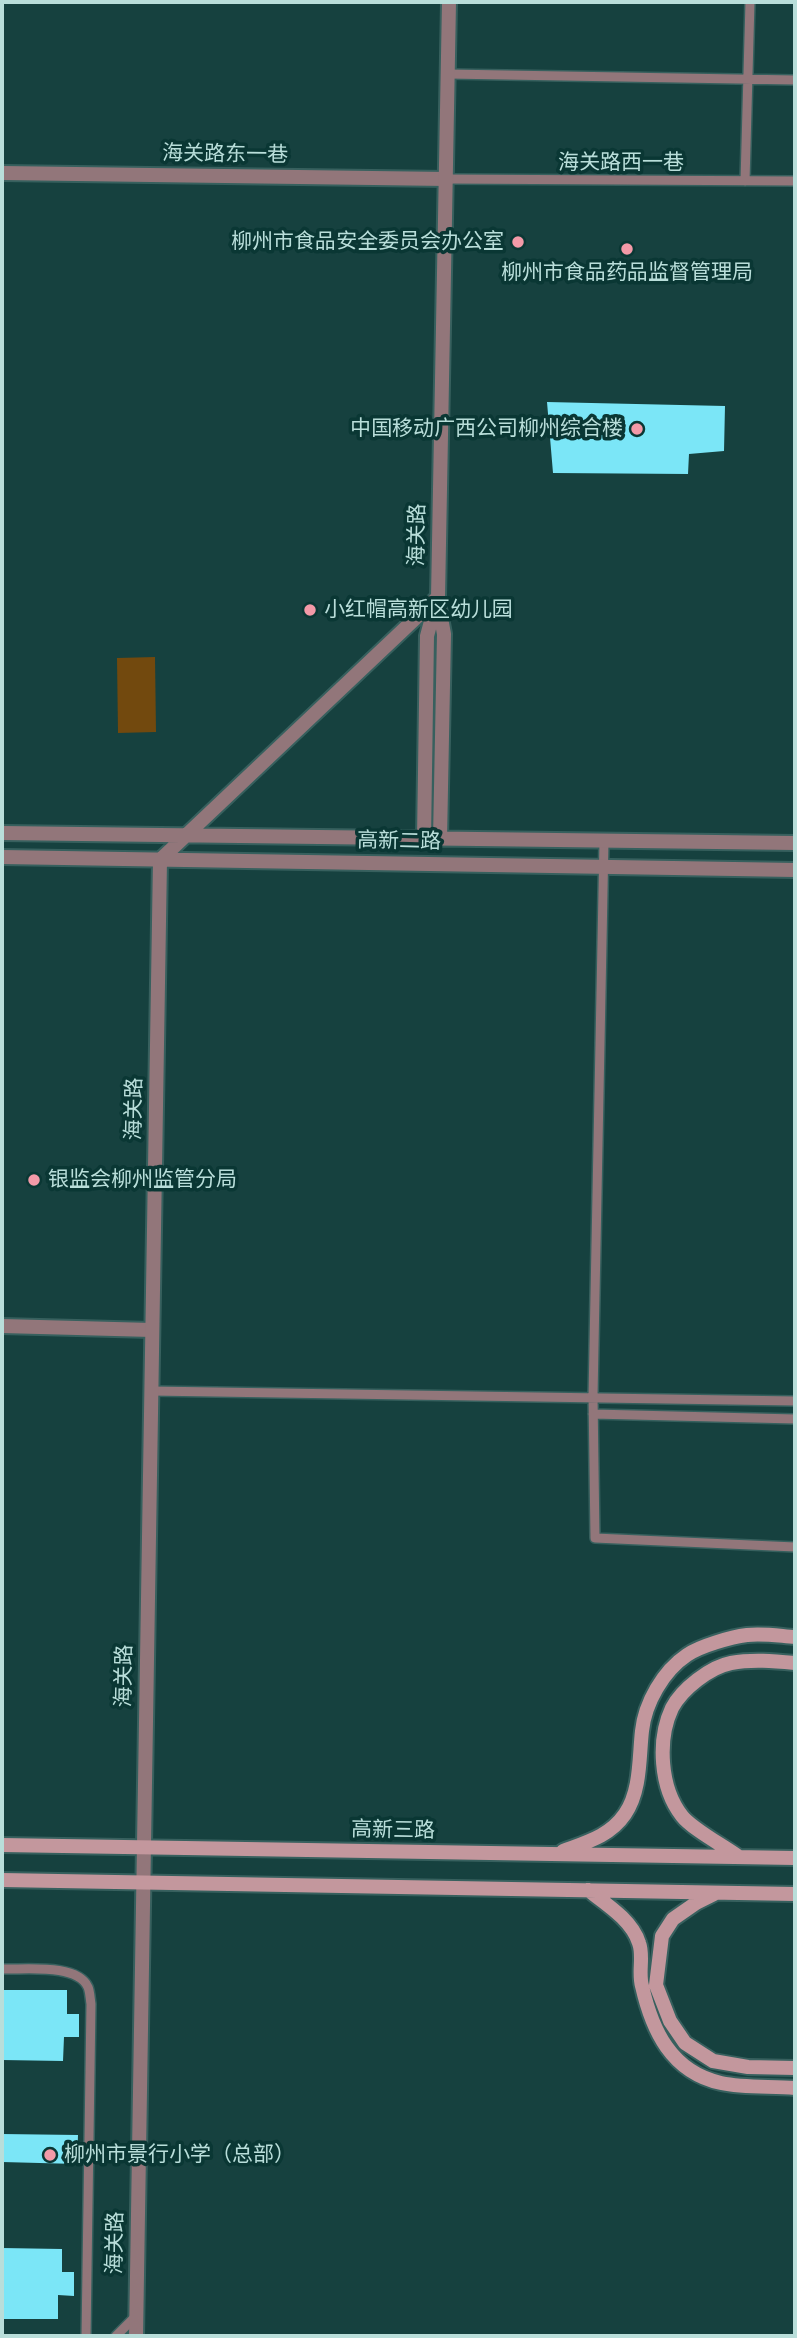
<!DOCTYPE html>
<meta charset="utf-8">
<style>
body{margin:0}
#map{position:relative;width:797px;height:2338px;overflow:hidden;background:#16413f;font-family:"DM Sans",sans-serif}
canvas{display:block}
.frame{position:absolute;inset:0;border:4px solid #b9deda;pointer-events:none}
</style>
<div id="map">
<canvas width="797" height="2338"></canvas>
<div class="frame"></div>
</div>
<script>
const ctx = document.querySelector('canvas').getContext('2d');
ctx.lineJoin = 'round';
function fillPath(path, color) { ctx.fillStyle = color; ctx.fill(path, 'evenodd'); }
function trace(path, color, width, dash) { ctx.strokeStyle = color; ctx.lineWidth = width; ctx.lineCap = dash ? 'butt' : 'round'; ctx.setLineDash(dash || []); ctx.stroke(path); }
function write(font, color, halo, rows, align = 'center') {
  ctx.font = font + ' "DM Sans","Noto Sans SC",sans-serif'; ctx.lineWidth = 7; ctx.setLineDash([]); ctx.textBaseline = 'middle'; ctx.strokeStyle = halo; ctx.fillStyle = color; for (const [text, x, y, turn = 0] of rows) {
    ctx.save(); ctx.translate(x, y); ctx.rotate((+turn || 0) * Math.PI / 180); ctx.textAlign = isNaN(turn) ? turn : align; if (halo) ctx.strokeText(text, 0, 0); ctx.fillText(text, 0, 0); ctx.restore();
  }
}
fillPath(new Path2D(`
 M155 657 156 732 118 733 117 658Z`), '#72490e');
fillPath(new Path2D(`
 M547 402 725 406 724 451 689 454 688 474 553 473Z
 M2 1990H67V2014H79V2037H64L63 2061 2 2060Z
 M2 2134 78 2135 77 2164 2 2162Z
 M2 2248 62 2249V2272H74V2296L58 2295V2319H2Z`), '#7be6f7');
const service = new Path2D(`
 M448 74 795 80
 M447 179 795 181
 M745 181 750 2
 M604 841 593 1396 595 1538 795 1547
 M151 1391 795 1401
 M593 1414 795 1419
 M2 1969C24 1970 77 1963 88 1987 90 1992 90 1998 91 2004L86 2336
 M116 2336 136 2316`);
const minor = new Path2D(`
 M2 173 447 179
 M2 1326 152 1330`);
const tertiary = new Path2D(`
 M438 602 444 634 440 839
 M2 833 795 843
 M424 839 427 636 437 599
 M2 857 795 870
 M136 2336 160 860 438 597 449 2`);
const secondary = new Path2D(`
 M2 1845 795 1858
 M563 1851C587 1842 610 1836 625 1814 641 1791 639 1757 642 1731 645 1703 663 1671 687 1655 700 1646 731 1637 747 1635 763 1633 780 1636 795 1637
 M739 1857C724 1846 692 1829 682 1816 660 1788 657 1740 672 1708 682 1689 710 1667 731 1663 752 1659 774 1661 795 1663
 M2 1880 795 1894
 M588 1890C606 1904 632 1920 639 1943 644 1956 638 1972 642 1986 652 2030 671 2072 721 2083 744 2088 771 2086 795 2088
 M714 1894 696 1903 673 1919 662 1936 656 1985 670 2021 685 2043 713 2061 748 2067 795 2068`);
trace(service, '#37605e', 12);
trace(minor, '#37605e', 18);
trace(tertiary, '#37605e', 18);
trace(secondary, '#37605e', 18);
trace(service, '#92767a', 9);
trace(minor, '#92767a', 14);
trace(tertiary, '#92767a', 14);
trace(secondary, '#c3979d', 14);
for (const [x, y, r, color] of [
 [518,242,7,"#f39aa8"],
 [627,249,7,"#f39aa8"],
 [637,429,7,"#f39aa8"],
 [310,610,7,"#f39aa8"],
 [34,1180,7,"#f39aa8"],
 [50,2155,7,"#f39aa8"]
]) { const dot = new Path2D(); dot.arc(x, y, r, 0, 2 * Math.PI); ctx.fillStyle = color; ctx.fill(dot); trace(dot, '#0a3734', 2.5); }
write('21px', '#b9deda', '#0a3734', [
 ["海关路东一巷",225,155,1],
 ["海关路西一巷",621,163],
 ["海关路",418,535,-89],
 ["高新二路",399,842,1],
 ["海关路",135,1109,-89],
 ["海关路",125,1676,-89],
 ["高新三路",393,1831,1],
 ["海关路",116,2243,-89]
]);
write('21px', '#b9deda', '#0a3734', [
 ["柳州市食品安全委员会办公室",504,242,"right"],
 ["柳州市食品药品监督管理局",627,273,"center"],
 ["中国移动广西公司柳州综合楼",623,429,"right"],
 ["小红帽高新区幼儿园",324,610],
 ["银监会柳州监管分局",48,1180],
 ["柳州市景行小学（总部）",64,2155]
], 'left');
</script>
